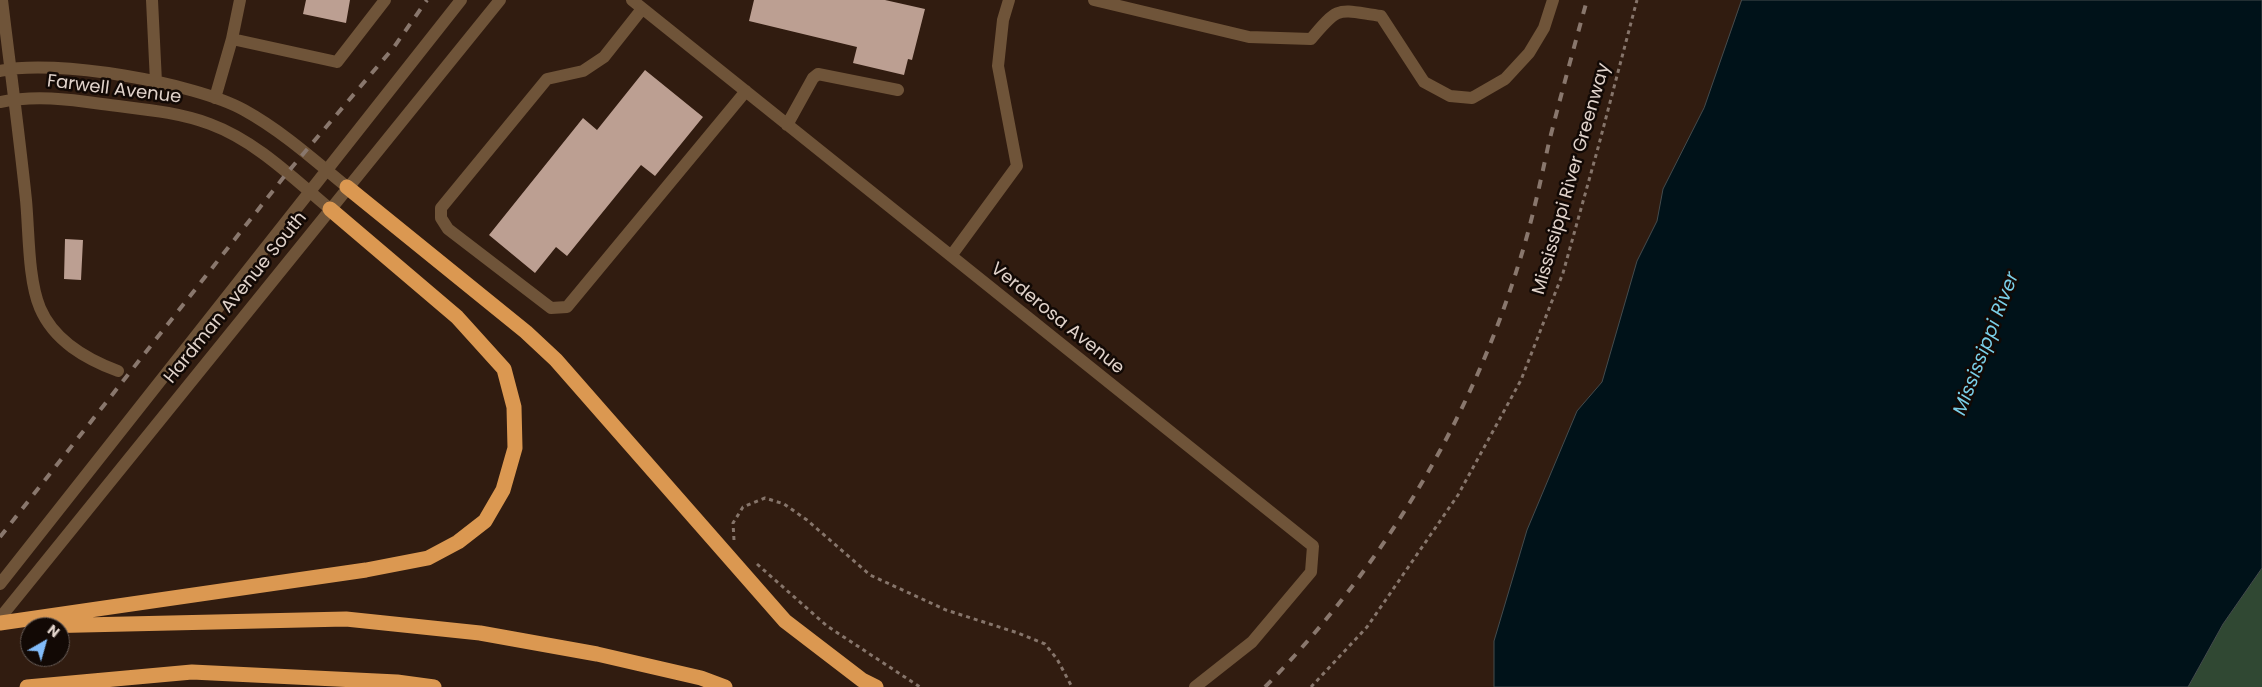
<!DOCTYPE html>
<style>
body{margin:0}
#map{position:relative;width:2262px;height:687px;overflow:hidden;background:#311c10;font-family:Poppins,sans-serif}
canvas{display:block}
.north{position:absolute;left:20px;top:617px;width:50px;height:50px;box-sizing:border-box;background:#120905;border:1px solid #655a54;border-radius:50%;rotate:38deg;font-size:14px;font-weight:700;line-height:20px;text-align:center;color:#e1d3cb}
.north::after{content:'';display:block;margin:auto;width:18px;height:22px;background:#82bcfa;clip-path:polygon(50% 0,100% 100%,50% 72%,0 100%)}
</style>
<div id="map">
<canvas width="2262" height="687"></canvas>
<div class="north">N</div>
</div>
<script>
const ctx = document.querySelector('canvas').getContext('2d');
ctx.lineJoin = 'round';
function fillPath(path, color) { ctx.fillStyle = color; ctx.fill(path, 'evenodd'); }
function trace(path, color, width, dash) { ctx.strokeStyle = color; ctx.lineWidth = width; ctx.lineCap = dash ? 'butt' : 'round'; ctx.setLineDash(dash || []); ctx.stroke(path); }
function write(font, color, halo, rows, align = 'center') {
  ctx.font = font + ' Poppins,sans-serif'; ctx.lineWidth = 5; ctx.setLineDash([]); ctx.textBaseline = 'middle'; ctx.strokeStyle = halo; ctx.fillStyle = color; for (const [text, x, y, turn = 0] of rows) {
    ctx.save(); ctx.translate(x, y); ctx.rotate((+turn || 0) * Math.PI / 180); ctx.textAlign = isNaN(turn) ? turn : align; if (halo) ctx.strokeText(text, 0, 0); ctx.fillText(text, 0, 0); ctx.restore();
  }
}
fillPath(new Path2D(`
 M2262 568V687H2188L2223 624Z`), '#304833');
const water = new Path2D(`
 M1742 0H2262V568L2223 624 2188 687H1494V641L1527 530 1577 411 1602 382 1637 261 1657 221 1663 189 1704 108Z`);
fillPath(water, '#001219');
trace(water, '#444c4e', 1);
fillPath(new Path2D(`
 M306 0H350L346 23 303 14Z
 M754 0H885L925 9 912 60 908 59 904 75 853 63 857 47 749 21Z
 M645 70 703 117 655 176 641 165 567 256 556 247 535 273 489 235 583 118 597 130Z
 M65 239 83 240 81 280 64 279Z`), '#bc9f92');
trace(new Path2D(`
 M734 540 733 523 743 507 765 498 784 504 807 520 870 575 946 610 1018 633 1045 644 1057 659 1072 687
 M757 564 827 626 920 687
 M1311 687 1367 627 1458 495 1521 380 1563 273 1598 148 1637 0`), '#86756b', 3, [4, 4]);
trace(new Path2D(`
 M2 0C10 67 19 133 26 200 29 231 28 280 40 308 54 341 86 359 118 371
 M152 0 156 82
 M632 0 1313 546 1311 572 1252 642 1195 687
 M1094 0 1249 37 1311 39C1340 4 1338 10 1381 16L1424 82 1450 96 1472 98 1505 79 1529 53 1544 28 1553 0
 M642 9 604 57 583 71 547 79 441 208V218L448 229 551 308 567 307 746 91
 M232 39 240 0
 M0 71C53 58 196 83 244 110 282 131 314 160 347 187
 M215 98 232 39 337 62 385 0
 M0 102C34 95 68 99 102 104 138 109 175 111 210 124 256 141 293 178 330 209
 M787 125 813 78 818 74 898 90
 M951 256 1017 166 998 66 1003 20 1009 0
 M0 584 461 0
 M0 618 500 0`), '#6f5439', 12);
trace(new Path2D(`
 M347 187 526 332 556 360 785 621 862 680 876 687
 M0 623 366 570 428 558 458 542 485 521 503 490 515 448 514 407 504 369 457 317 330 209
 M39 626 346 619 480 633 597 654 701 678 725 687
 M27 687 192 672 397 682 434 687`), '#db9851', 15);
trace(new Path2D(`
 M0 537 287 173 394 47 427 0
 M1265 687C1381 569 1469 424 1518 266 1531 226 1540 184 1549 142 1561 95 1574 47 1587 0`), '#89776d', 4, [9, 9]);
write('18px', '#e1d3cb', '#120905', [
 ["Farwell Avenue",114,90,7],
 ["Mississippi River Greenway",1572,179,-74],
 ["Hardman Avenue South",236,298,-51],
 ["Verderosa Avenue",1057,319,39]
]);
write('italic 19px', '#7acfe8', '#120905', [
 ["Mississippi River",1987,344,-69]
]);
</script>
